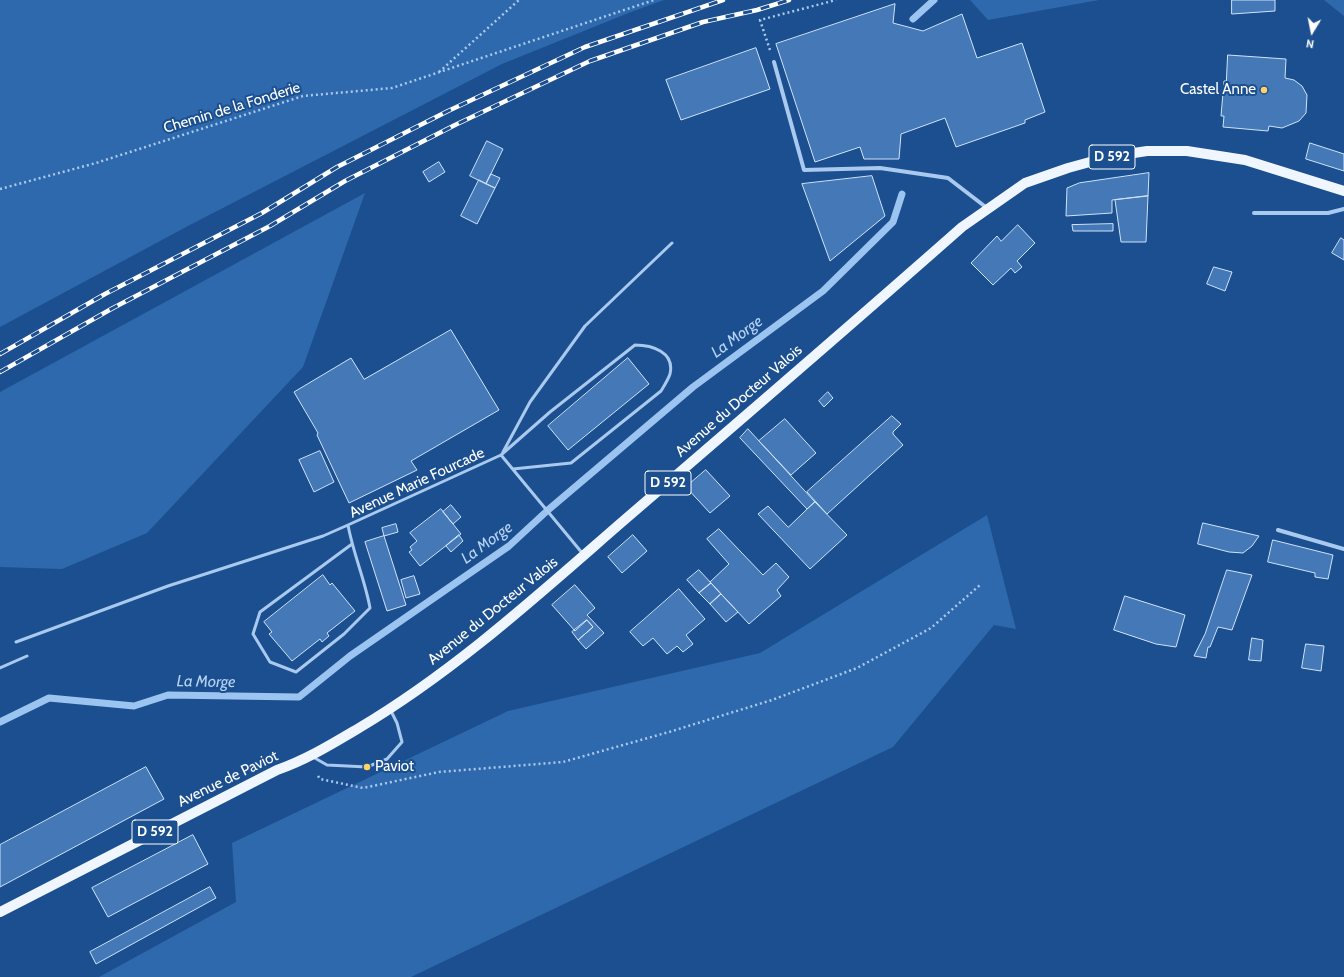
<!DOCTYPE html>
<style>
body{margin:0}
#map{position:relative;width:1344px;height:977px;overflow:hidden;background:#1b4f8f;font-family:Cabin,sans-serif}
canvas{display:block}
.north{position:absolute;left:1292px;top:12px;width:40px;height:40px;-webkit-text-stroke:3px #1b4f8f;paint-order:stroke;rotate:190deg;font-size:11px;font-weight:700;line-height:16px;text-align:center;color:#fff}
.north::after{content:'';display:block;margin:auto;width:14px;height:18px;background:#fff;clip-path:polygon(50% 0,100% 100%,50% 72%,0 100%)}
</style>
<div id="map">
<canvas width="1344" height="977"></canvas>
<div class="north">N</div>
</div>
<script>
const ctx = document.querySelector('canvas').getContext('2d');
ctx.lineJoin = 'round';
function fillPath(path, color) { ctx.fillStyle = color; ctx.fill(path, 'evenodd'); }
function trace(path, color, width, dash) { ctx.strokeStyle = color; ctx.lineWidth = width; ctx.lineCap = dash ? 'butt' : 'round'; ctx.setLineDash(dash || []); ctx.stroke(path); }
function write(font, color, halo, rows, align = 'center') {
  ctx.font = font + ' Cabin,sans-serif'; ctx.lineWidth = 4; ctx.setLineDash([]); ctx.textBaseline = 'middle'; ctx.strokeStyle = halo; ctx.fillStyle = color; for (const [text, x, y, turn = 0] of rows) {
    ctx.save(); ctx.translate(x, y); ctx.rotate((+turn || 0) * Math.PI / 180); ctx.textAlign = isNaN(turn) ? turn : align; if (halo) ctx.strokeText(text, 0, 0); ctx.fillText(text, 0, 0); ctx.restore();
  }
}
fillPath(new Path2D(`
 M0 0H664L631 12 502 64 188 226 0 327Z
 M970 0H1099L988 20Z
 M1324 0H1344V16Z
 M365 193 303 367 147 533 62 569 0 567V392Z
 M987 515 1016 629 994 625 893 747 411 977H99L236 902 232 843 508 711 760 653Z`), '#2e69ad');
trace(new Path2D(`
 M913 19 934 0
 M0 722 49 698 134 706 168 695 299 697 350 656 509 546 548 510 693 387 823 291 893 222 902 194`), '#9cc4f0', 7);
const building = new Path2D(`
 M1232 0H1275V11L1232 14Z
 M895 4 893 23 923 31 962 14 977 58 1022 43 1045 112 1025 120V123L956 147 945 118 901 134 899 159H864L860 147 815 162 776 44Z
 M756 48 770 89 681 120 666 80Z
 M1228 55 1286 59 1285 78 1294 80 1302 86 1307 95 1306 113 1299 121 1282 128 1269 126 1268 131 1223 127 1224 116H1221L1224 81H1226Z
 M487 141 503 149 486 184 470 176Z
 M1310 143 1344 154V171L1306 159Z
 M439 162 445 172 429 182 423 172Z
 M1149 173 1148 196 1112 200V213L1066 216 1067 188 1079 183Z
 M491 174 500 178 495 188 486 184Z
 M872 176 885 216 830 261 802 184Z
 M479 180 495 188 477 224 461 216Z
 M1148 196 1146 242H1121L1115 200Z
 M1113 224V231H1073L1072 225Z
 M1018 225 1035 243 1017 261 1022 267 1015 273 1011 268 993 285 971 263 997 236 1001 241Z
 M1341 238 1344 240V260L1332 253Z
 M1214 267 1232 272 1225 291 1207 284Z
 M451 330 499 410 411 461 417 470 349 503 317 435 318 433 294 392 351 358 364 379Z
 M628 358 649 384 568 450 548 426Z
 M828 392 833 398 824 407 819 401Z
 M892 416 901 424 893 432V434L903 445 827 514 807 492Z
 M785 419 816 453 791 475 759 441Z
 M748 429 815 502 807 509 740 438Z
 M320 451 334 482 314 492 299 460Z
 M706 470 730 496 710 513 686 487Z
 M815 502 847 535 810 569 758 514 768 506 788 527Z
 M451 505 461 517 453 524 443 512Z
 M441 509 461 534 420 566 409 552 412 550 410 547 417 541 410 533Z
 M1203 523 1259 536 1252 546 1243 553 1229 552 1198 544Z
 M396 524 398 532 384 536 382 528Z
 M719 529 763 575 776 563 789 577 777 590 781 596 749 624 710 582 729 564 707 539Z
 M459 535 463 541 451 552 446 546Z
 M633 535 647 551 622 573 608 557Z
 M384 536 406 605 387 611 365 542Z
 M1273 540 1333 555 1328 579 1315 577V573L1268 562Z
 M699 570 711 583 699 593 687 580Z
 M1227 570 1252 575 1232 630 1218 627 1210 647H1208L1206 658 1194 656 1205 634Z
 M323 575 330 585 332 583 355 611 327 633 329 636 322 642 320 639 292 661 269 634 272 632 264 622Z
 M414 576 420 594 406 598 401 580Z
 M711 583 721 594 710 604 699 593Z
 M575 585 595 608 587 615 604 633 586 649 578 640 593 627 587 620 575 631 552 605Z
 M679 589 705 619 686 635 693 644 683 652 677 646 667 654 653 638 643 646 630 632Z
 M721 594 738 612 726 622 710 604Z
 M1125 596 1185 615 1176 647 1156 644 1114 630Z
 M587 620 593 627 578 640 572 632Z
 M1252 638 1263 640 1261 661 1249 660Z
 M1306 644 1324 646 1321 671 1302 668Z
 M146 767 164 799 0 887V845Z
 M193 835 208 864 108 917 92 888Z
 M210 887 216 898 96 964 90 952Z`);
fillPath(building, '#4478b7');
trace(building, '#cfe3fa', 1);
trace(new Path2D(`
 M770 50 760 20 836 0
 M439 72 519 0
 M0 189 96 163 303 96 392 88 654 0
 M318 776 320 779 363 788 439 772 563 762 669 732 772 700 857 668 931 628 980 585`), '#a9c9ee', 2.5, [2, 3]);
trace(new Path2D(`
 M503 452 530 402 585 326 672 243
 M501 455 550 412 635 345C652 345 675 352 670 374 668 380 664 386 661 391L571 463 513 469
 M352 544 260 612 253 634 270 662 296 672 344 634 370 608C365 580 353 553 348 525L501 455 583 554
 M16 642 168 586 323 536 348 525
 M0 668 27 656
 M313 757 327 765 367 767 387 759 402 742 397 723 391 711`), '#a9c9ee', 3);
trace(new Path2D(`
 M774 62 804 170 880 168 948 178 987 208
 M1254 213H1328L1344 209
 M1278 530 1344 549`), '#a9c9ee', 4);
trace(new Path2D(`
 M0 912 277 770C306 760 332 744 359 728 455 671 538 595 622 522 736 424 850 326 962 227L1025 183 1068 168 1108 157 1147 151H1187L1245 160 1344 191`), '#f0f6ff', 10);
const rail = new Path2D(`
 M0 354 105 294 262 213 337 167 448 111 585 47 723 0
 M0 372 113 308 270 226 345 181 455 125 590 61 703 22 757 10 789 0`);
trace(rail, '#fff', 4.5);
trace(rail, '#1b4f8f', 3, [9]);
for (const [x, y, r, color] of [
 [1264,90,4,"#ffd166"],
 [367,767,4,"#ffd166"]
]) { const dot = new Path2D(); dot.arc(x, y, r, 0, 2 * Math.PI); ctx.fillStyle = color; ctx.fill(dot); trace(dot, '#1b4f8f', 1.5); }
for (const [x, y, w] of [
 [1112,157,46],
 [668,483,46],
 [155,832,46]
]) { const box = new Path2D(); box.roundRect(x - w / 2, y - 12, w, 24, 3); ctx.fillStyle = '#1b4f8f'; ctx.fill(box); trace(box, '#fff', 1); }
write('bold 14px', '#fff', null, [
 ["D 592",1112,157],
 ["D 592",668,483],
 ["D 592",155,832]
]);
write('15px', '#fff', '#1b4f8f', [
 ["Castel Anne",1256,90],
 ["Paviot",375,767,"left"]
], 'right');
write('15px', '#fff', '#1b4f8f', [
 ["Chemin de la Fonderie",232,108,-17],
 ["Avenue du Docteur Valois",739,401,-41],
 ["Avenue Marie Fourcade",417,483,-25],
 ["Avenue du Docteur Valois",493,611,-39],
 ["Avenue de Paviot",228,779,-26]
]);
write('italic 16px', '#b5d3f5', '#1b4f8f', [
 ["La Morge",737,337,-36],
 ["La Morge",487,543,-36],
 ["La Morge",206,682,1]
]);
</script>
